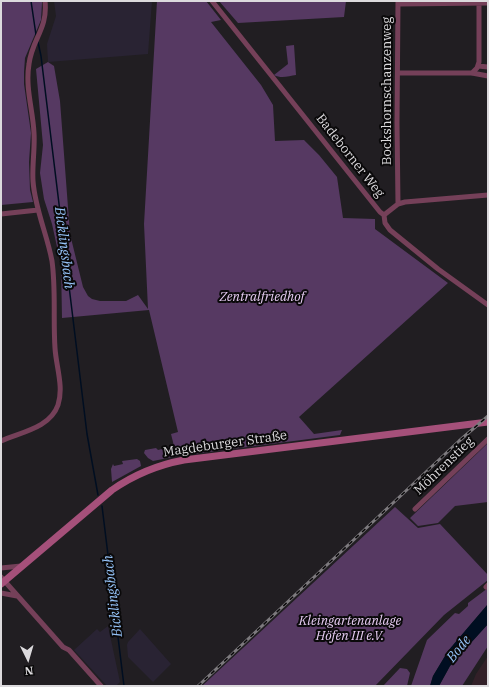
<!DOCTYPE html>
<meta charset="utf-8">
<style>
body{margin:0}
#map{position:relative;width:489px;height:687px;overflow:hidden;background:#211e22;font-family:"IBM Plex Serif",serif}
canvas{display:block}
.frame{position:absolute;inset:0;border:2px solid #dcdadd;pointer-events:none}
.north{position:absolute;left:8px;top:639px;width:40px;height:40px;-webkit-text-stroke:3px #0a090a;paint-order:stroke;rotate:175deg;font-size:11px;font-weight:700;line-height:16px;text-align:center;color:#dcdadd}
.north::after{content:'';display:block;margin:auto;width:14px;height:18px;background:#dcdadd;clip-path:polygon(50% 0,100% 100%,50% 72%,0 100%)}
</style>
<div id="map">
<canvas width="489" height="687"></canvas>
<div class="frame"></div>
<div class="north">N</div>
</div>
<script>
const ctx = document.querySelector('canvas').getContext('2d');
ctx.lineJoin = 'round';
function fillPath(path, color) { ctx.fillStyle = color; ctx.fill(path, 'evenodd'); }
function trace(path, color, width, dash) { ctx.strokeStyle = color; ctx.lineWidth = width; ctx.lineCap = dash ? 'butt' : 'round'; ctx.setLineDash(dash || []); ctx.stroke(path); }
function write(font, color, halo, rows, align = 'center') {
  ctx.font = font + ' "IBM Plex Serif",serif'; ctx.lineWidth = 4; ctx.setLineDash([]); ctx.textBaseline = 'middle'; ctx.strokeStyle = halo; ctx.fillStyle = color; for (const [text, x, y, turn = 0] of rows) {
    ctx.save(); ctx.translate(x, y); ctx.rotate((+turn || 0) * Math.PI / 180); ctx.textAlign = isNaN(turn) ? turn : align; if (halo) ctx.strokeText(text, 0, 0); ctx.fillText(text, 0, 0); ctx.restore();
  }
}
fillPath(new Path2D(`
 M54 1H152L148 54 48 62 47 44 56 16Z
 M108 626 120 682 116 686H107L74 650 97 629 100 632Z
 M140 629 171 664 153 682 128 657 127 645 128 642Z`), '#292333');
fillPath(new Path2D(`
 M488 656V686H471L476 674Z`), '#322028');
fillPath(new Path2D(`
 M1 1H42V3L41 20 25 58 24 72V84L31 133 29 162 30 190 33 202 1 205Z
 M157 1H206L221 20 211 22 261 85 273 105 275 141 304 140 319 155 337 177 343 218 375 219V229L448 283 299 417 314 434 342 430 340 435 178 456 153 461 148 458 144 453 145 450 156 448 158 450 174 446 171 434 178 432 149 310 62 318 61 265 52 224 44 199 40 173 43 145 36 69 48 62 54 66 60 101 70 234 83 287 88 296 92 299 100 301H126L138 295 148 309 144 224Z
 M219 1H346L344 17 238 23Z
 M294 45 296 75C289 76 281 79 274 75L288 64 286 46Z
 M488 443V502L455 506 438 523 418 526 410 518Z
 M137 459 140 461 141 466 112 482 111 469 113 464 114 466 123 464 122 461Z
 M395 507 418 528 440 524 488 575V580L444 615 375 686H202Z
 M488 588V604L448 651 433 676 430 686H411L427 640 455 613 459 614 468 606V603Z
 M488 624V646L462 686H439L450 666Z
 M400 668 407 669 410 673 407 686H383Z`), '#563962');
fillPath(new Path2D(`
 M488 604V624L450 666 439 686H430L433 676 448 651Z`), '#000e21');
trace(new Path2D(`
 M31 1 36 35
 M38 42 41 56 87 434 98 495
 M102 506 124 686`), '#000e21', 1.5);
trace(new Path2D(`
 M212 1 380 212 384 215 385 223 390 230 438 269 488 305
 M398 4 488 3
 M478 66 488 67
 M398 73H472L488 76
 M472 73 477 68 479 62V3
 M398 204 397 123 398 1
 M1 214 38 210
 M384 215 398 204 405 202 488 195
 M1 441C21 432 50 428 58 405 64 387 56 366 55 348 53 319 56 290 52 261 47 234 35 209 33 181 32 165 35 149 34 133 33 110 25 88 29 64 32 39 48 29 45 1
 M415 509 488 439
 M1 568 21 566
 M1 577 63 647 69 650 101 686
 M486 587 488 585
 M1 593 17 596`), '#754059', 5);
trace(new Path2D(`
 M1 584 112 490C135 474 157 465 184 460L488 422`), '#a5507a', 7);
const rail = new Path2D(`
 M198 686 459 441 488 416`);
trace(rail, '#7d7a7e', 3);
trace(rail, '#0a090a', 1.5, [4.5]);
write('13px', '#dcdadd', '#0a090a', [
 ["Bockshornschanzenweg",387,91,-90],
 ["Badeborner Weg",350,156,52],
 ["Magdeburger Straße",225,444,-8],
 ["Möhrenstieg",444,466,-44]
]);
write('italic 13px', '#e7ccf3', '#0a090a', [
 ["Zentralfriedhof",262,297],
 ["Kleingartenanlage",350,621],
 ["Höfen III e.V.",350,636]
]);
write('italic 14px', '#95c3f8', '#0a090a', [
 ["Bicklingsbach",64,248,83],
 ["Bicklingsbach",113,596,-97],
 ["Bode",459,649,-51]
]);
</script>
